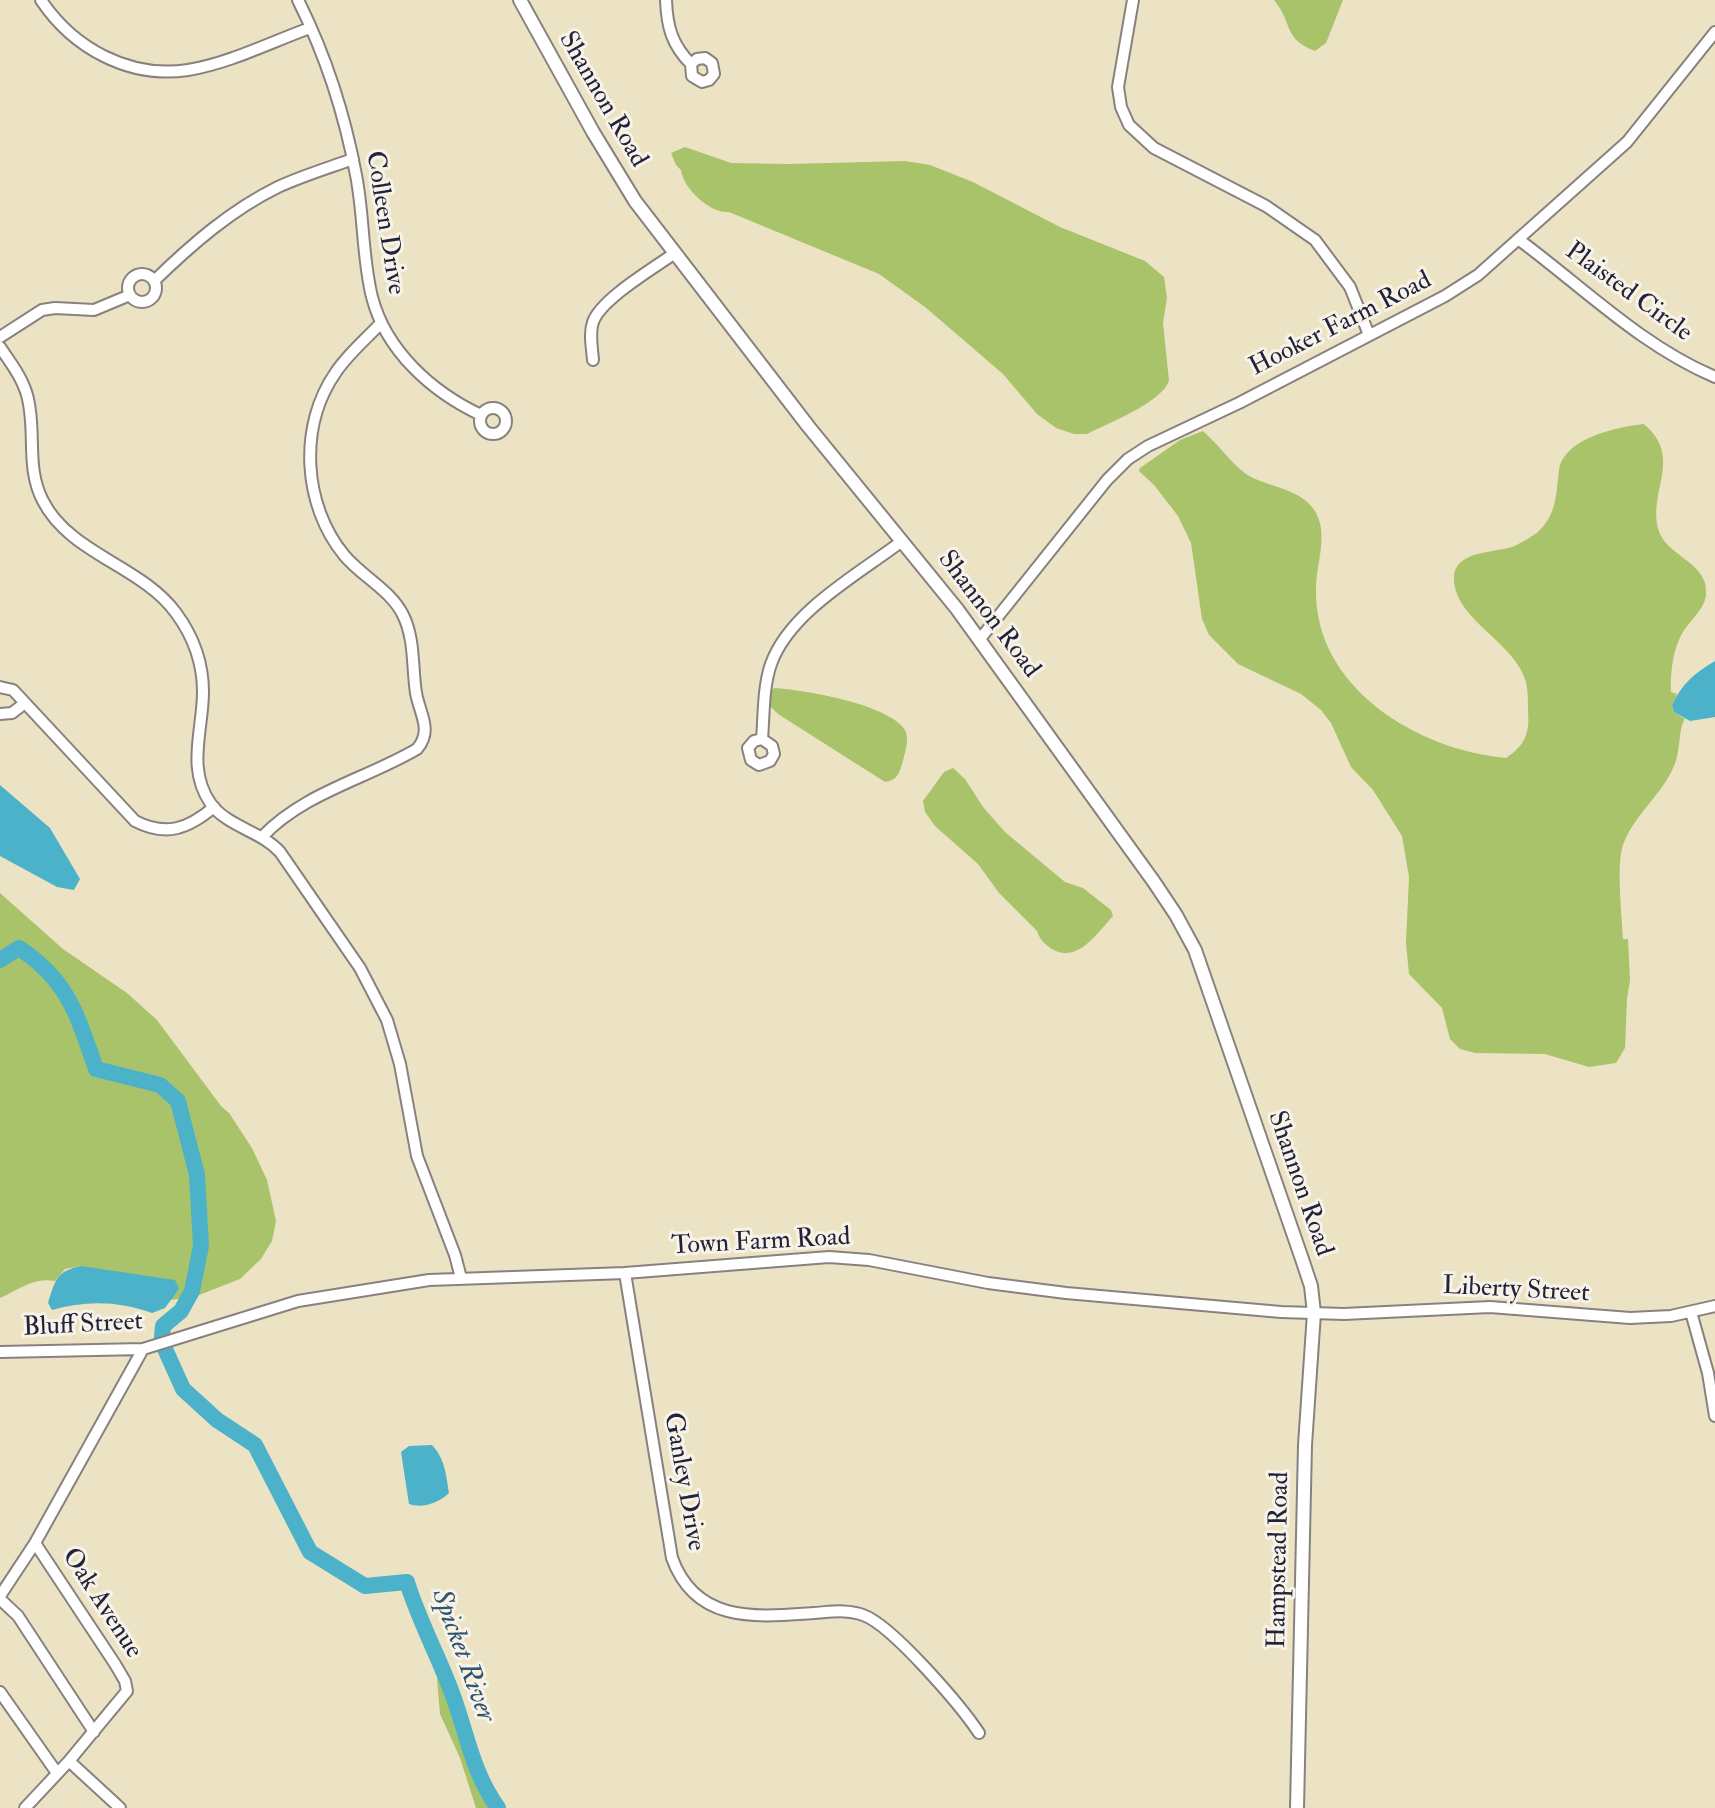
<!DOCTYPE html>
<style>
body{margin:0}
canvas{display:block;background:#ece3c4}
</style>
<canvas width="1715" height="1808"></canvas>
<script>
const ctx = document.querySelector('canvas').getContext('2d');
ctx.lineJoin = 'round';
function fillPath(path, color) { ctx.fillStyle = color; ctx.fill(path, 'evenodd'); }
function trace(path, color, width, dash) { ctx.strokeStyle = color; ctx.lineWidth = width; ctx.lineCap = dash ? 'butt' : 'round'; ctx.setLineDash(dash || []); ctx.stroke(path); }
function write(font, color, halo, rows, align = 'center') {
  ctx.font = font + ' "IM FELL Double Pica",serif'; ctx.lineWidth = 6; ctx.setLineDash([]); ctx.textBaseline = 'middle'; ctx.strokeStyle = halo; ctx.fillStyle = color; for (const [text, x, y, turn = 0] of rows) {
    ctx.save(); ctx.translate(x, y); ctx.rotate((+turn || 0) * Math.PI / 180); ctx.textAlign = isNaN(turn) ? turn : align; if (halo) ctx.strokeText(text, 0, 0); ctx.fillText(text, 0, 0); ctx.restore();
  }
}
fillPath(new Path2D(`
 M1274 0H1343L1326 43 1315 51C1283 39 1293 23 1274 0Z
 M685 147 731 163 789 164 905 161 930 165 973 182 1060 227 1145 261 1164 277 1167 298 1163 323 1169 381C1161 403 1108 423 1087 434H1074L1056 428 1037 414 1003 374 925 307 879 274 729 212C710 214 683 188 681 170L676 165 671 153Z
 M1644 424C1683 458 1649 488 1658 528 1664 556 1710 562 1706 595 1705 608 1690 621 1683 632 1673 648 1670 673 1671 692L1677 694 1672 707 1674 712 1685 719C1678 728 1681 752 1674 766 1662 795 1633 816 1623 845 1616 865 1622 915 1623 939H1628L1630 980 1627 998 1625 1048 1616 1063 1589 1067 1545 1054 1475 1053 1460 1049 1450 1039 1442 1008 1409 974 1406 943 1409 877 1402 836 1373 790 1351 767 1331 723 1321 710 1301 694 1238 664 1209 635 1202 619 1191 543 1178 516 1154 485 1139 471 1140 468 1180 440 1203 431C1219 445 1230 462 1246 474 1268 488 1299 487 1315 511 1329 534 1316 565 1316 589 1314 688 1418 750 1506 758 1524 746 1530 734 1528 712 1528 703 1528 691 1526 682 1516 643 1454 619 1454 579 1453 551 1492 553 1512 547 1520 544 1531 537 1538 532 1557 514 1556 494 1559 470 1564 438 1617 427 1644 424Z
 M775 688C804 690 889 704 905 730 910 740 905 751 903 761 899 773 898 780 885 782L778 714 768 704 766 693Z
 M953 768 965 779 983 807 1005 832 1065 882 1083 888 1111 910 1113 916C1098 932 1078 963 1054 950 1046 946 1040 940 1037 931L999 893 978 864 935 826 925 812 923 801 944 772Z
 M0 893 63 949 127 993 157 1020 221 1106 229 1113 252 1148 267 1180 276 1221 272 1241 261 1259 240 1279 194 1297 170 1300 179 1289 81 1266 65 1269 55 1281C33 1277 19 1290 0 1298Z
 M437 1678 444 1682 456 1725 473 1761 504 1808H476L460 1758 440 1714Z`), '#a9c36a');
fillPath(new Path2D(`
 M1715 661V717L1690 721 1674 712 1672 706C1680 685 1696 672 1715 661Z
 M0 785 50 828 80 879 74 890 57 887 0 856Z
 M81 1266 175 1280 179 1289 165 1308 152 1313C119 1301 86 1300 52 1310L48 1303C55 1281 56 1271 81 1266Z
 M432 1445C445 1459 446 1474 449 1493 440 1502 423 1509 409 1504L401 1452 409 1446Z`), '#4bb2c9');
trace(new Path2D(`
 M0 960 19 948C69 981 77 1015 96 1069L160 1085 178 1101 197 1175 201 1246 192 1291 181 1311 163 1326 162 1337 165 1349 183 1389 217 1420 255 1445 310 1552 365 1586 407 1582C419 1621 438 1655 452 1693 467 1733 472 1772 498 1808`), '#4bb2c9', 16);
const minor = new Path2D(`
 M41 0C73 48 129 79 188 70 230 63 271 42 310 28
 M298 0C325 54 345 116 356 175 364 215 362 257 372 297 386 351 432 392 481 415
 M666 0C667 27 672 45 691 64L692 76 702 82 709 80 714 74 712 63 705 58 697 59 691 64
 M1133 0 1118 87 1121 107 1129 125 1154 148 1266 206 1315 240 1350 287 1369 335
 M1518 239C1583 287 1640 345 1715 377
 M128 288a14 14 0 1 1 28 0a14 14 0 1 1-28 0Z
 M154 281C191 245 231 210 278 187 302 176 328 168 353 159
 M0 337 42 310 55 308 94 310 130 295
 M0 347C10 362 22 377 27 395 37 430 25 467 43 501 70 554 142 566 176 613 193 636 203 664 203 692 203 730 186 769 211 804 228 827 261 831 280 852L360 968 387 1020 400 1064 417 1156 455 1255 461 1278
 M593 360C592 347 589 334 593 322 601 299 654 268 675 253
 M480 421a13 13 0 1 1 26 0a13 13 0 1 1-26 0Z
 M980 639 1107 480 1128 459 1148 446 1239 403 1445 296 1478 275 1627 142 1715 32
 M0 687 13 690 135 821C166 837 188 829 214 807
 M0 714 12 713 25 703
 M762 739 772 746 774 754 770 761 759 765 751 760 748 748 754 741 762 739C764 715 763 687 771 664 790 611 859 574 902 541
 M262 837C303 793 366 779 417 749 433 730 420 715 416 693 412 667 415 639 403 615 391 590 361 576 344 555 303 505 298 426 336 372 348 354 366 339 381 323
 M625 1273 672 1558C696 1624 756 1617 814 1613 830 1612 848 1609 863 1615 892 1625 961 1706 979 1733
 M1691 1312 1708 1373 1715 1416
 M0 1352 143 1349 298 1301 429 1280 625 1273 829 1257 869 1260 988 1283 1066 1293 1281 1312 1344 1314 1490 1307 1630 1318 1671 1316 1715 1306
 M0 1596 35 1543 143 1349
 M0 1599 18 1616 94 1732
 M0 1692 57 1773
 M69 1761 120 1808
 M25 1808 69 1761 127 1691 125 1681 115 1664 35 1543`);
const tertiary = new Path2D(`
 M520 0 593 132 635 201 808 426 957 609 1154 882 1176 915 1195 950 1302 1259 1311 1286 1314 1313 1305 1445 1297 1808`);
trace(minor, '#878280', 14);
trace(tertiary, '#878280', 16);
trace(minor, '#fff', 10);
trace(tertiary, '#fff', 12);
write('26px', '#22223b', '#f7f3e8', [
 ["Shannon Road",602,100,60],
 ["Colleen Drive",384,223,81],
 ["Plaisted Circle",1628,293,36],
 ["Hooker Farm Road",1341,325,-27],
 ["Shannon Road",988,615,53],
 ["Shannon Road",1299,1184,71],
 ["Town Farm Road",761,1243,-3],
 ["Liberty Street",1516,1291,3],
 ["Bluff Street",83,1326,-3],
 ["Ganley Drive",683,1482,80],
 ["Hampstead Road",1280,1560,-89],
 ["Oak Avenue",101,1604,57]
]);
write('italic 28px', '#30546d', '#f7f3e8', [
 ["Spicket River",462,1656,70]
]);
</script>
